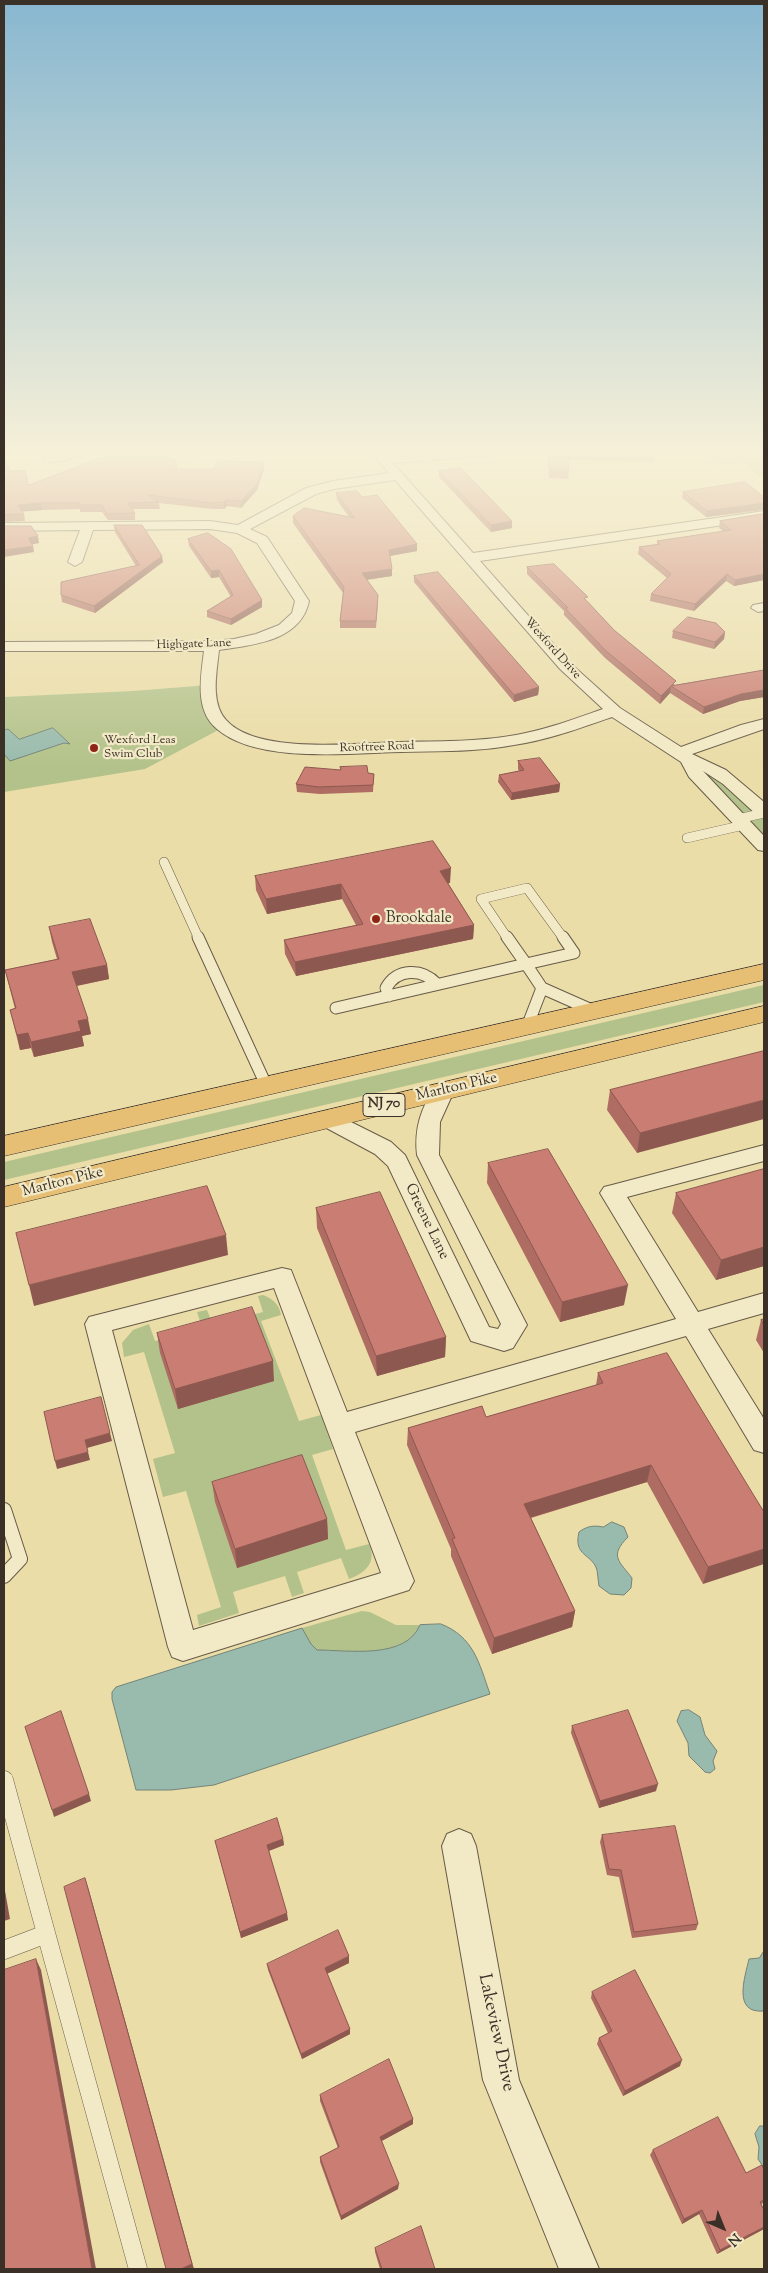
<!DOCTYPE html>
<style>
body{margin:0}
#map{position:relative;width:768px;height:2273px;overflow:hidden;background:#ebdda8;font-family:"Sorts Mill Goudy",serif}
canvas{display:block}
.frame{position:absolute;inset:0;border:5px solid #3b3028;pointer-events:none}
.north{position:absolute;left:698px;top:2203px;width:50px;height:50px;-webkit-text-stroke:4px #f2e9c6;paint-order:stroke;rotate:136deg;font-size:14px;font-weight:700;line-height:20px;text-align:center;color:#3b3028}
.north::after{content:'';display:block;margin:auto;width:18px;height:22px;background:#3b3028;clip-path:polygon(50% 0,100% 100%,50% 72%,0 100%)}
</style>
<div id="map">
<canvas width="768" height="2273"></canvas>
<div class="frame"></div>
<div class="north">N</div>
</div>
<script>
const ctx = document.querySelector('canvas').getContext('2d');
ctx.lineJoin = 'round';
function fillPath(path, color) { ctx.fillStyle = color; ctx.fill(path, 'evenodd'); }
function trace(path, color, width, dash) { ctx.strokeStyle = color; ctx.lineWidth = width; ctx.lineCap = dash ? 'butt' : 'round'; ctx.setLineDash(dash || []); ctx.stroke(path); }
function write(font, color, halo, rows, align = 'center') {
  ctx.font = font + ' "Sorts Mill Goudy",serif'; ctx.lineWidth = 4.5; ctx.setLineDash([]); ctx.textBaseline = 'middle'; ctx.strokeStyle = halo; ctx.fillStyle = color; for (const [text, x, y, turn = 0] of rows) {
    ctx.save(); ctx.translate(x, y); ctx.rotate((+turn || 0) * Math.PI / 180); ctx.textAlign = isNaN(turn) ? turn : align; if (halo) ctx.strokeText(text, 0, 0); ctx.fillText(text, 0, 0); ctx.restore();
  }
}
fillPath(new Path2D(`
 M702 450H764V476L759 477 745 463 717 465Z
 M209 685 224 727 145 769 4 792V697L133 691Z
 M708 765 764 812V846L695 773Z
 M764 985V1002L4 1180V1162Z
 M263 1295C273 1299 279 1304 281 1315L261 1321 299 1421 321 1415 333 1449 312 1455 346 1550 369 1544C377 1562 366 1573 349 1579L341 1558 297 1572 304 1593 292 1597 285 1576 233 1592 239 1613 199 1626 197 1615 221 1607 186 1491 163 1497 153 1459 175 1453 144 1352 124 1357 122 1343 133 1330 149 1324 155 1341 202 1327 197 1312 207 1310 213 1325 263 1312 258 1296Z
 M362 1611 370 1612 396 1625H420C406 1660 348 1650 317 1650L311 1644 302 1628Z`), '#b3c28a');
const water = new Path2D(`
 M53 728 70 744 64 743 10 761 4 754V730L8 729 19 739Z
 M612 1522 624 1527 628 1537C609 1556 619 1561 632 1578L631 1588 624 1595 610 1594 599 1586C598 1581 598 1575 597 1570 592 1553 573 1557 579 1532 587 1526 594 1525 603 1527Z
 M441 1624C474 1637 479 1663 490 1694L214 1785 171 1790H136L112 1699V1692L116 1687 302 1628 311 1644 317 1650C348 1650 406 1660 420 1625Z
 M689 1710 700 1717 705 1735 717 1751 713 1761 715 1769 710 1773 705 1772 689 1756 688 1743 677 1721 681 1711Z
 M764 1951V2011C732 2014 745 1977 749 1959L759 1958Z
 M760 2126H764V2168L758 2159 759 2147 755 2134Z`);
fillPath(water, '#99bbad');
trace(water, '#738378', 1);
const laneFar3 = new Path2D(`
 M738 819 764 813
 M687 838 744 825
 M164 862 199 939
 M508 939 481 899 527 888 564 939`);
const laneFar2 = new Path2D(`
 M198 937 267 1087
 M507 937 526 964
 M526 964 542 988
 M526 964 574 953 563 937
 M389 996 386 988C397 968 422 968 437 984
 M336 1008 526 964
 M527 1027 542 988 594 1011`);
const laneFar1 = new Path2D(`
 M4 1510 20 1559 4 1576`);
const lane = new Path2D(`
 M4 1780 138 2269
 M4 1950 46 1934`);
const street = new Path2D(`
 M71 450H89L87 453C75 457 52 468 42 458L44 455Z
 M189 450H201V454L195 458 191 457Z
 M369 450H382L387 456 462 450H515L509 454 393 463 473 553 764 511V519L480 561 570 663 620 708 681 747 741 725 764 719V729L692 754 726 770 764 802V817L758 816 723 784 703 771 764 836V851L758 850 689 777 681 762 612 717C580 728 548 740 514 745 477 752 439 751 401 752 351 753 257 764 217 729 194 710 201 676 204 651H4V642L212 641 234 639 256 634 279 625 292 613 295 601 257 543 237 533 210 529 93 530 82 562 75 566 68 562 80 530 4 531V523L210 521 238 525 306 488 333 481 389 473ZM395 480 560 669 603 709C574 719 545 730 516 735 477 742 438 741 398 742 356 743 257 755 226 720 210 702 217 671 219 650 253 645 301 641 309 601L267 537 250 529 316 494 334 489Z
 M764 603V611L758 612 751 608 753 605Z
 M443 1084 451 1086 454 1091 440 1122 439 1155 527 1325 513 1348 504 1351 471 1341 388 1166 375 1154 319 1124 316 1119 319 1114 327 1111 335 1114 391 1142 405 1155 489 1327 498 1329 501 1324 417 1155C414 1128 421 1109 435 1086Z
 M764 1145V1161L627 1197 698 1312 764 1293V1313L708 1329 764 1419V1453L754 1450 686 1336 355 1432 414 1581 409 1590 183 1661 172 1657 168 1647 85 1324 89 1317 282 1268 291 1270 347 1412 676 1319 600 1193 604 1187 612 1185ZM274 1288 381 1573 193 1630 112 1330Z
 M459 1829 471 1834 476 1846 519 2080 599 2269H559L483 2080 442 1846 447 1834Z`);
const highway = new Path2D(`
 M764 964V980L4 1156V1136Z
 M764 1006V1022L4 1207V1187Z`);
trace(laneFar3, '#675b48', 10);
trace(laneFar2, '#675b48', 13);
trace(laneFar1, '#675b48', 16);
trace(lane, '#675b48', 19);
trace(street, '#675b48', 2);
trace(highway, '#3b3028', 1);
trace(laneFar3, '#f2e9c6', 9);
trace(laneFar2, '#f2e9c6', 11);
trace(laneFar1, '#f2e9c6', 14);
trace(lane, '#f2e9c6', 18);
fillPath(street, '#f2e9c6');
fillPath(highway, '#e6be74');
fillPath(new Path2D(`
 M255 450H264V454Z
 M547 450H655V453L654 462 568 460 569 470 568 479 549 478Z
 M176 460 177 469H214L264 462V469L257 490 241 508 227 506 224 509H212L159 503 160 509H132L135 513V520H108L102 512H80V509L42 510 22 511 24 514 25 521 4 522V461L10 471 28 485Z
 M439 471 512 521V528L491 532 439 477Z
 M683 492 764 497V510L706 517 682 498Z
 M336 493 362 497 417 544V551L390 556 392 576 367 580 378 602 376 628H340V621L343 593 293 523V516L349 517 337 500Z
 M764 514V580L734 586 726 581 694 611 650 601 651 594 667 578 638 554 639 547 657 545V541L723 531 719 528 720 521Z
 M114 525 163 562 95 613 62 602 61 595 136 566 115 532Z
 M188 539 262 600V607L231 625 207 617V611L231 597 219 577 211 578 189 546Z
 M527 567 588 602 614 630 675 685 764 670V697L740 701 703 714 670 693 660 704 605 658 564 615V611L527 574Z
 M414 576 539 687 538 695 514 702 414 582Z
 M673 631 725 632 724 639 714 649 672 638Z
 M518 761 560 784 559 792 511 800 498 782 499 775 519 771 518 769Z
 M368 773 374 774 373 792 320 794 297 792 296 784Z
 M255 876 450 883H448L474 925 473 939 296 976 285 954 284 940 356 925 342 899 267 914 256 890Z
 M49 927 107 965 109 979 77 986 91 1034 82 1036 84 1046 34 1057 31 1048 20 1050 10 1010 15 1009 5 970 57 959 52 942Z
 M764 1051 637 1153 607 1110 610 1090Z
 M488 1163 624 1305 560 1322 487 1183Z
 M764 1169V1266L716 1280 672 1213 676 1193Z
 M316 1208 446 1337 445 1357 377 1376 317 1228Z
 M764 1319V1353L756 1340 761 1320Z
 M157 1333 274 1381 178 1409 160 1353Z
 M598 1373 764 1512 703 1584 647 1482 531 1518 575 1611 572 1627 492 1654 451 1556V1549L407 1445 408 1428 486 1417 596 1385Z
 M212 1482 327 1519 328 1539 237 1568 215 1502Z
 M572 1726 656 1791 599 1808 571 1733Z
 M602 1835 698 1924 696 1930 632 1938 619 1877 607 1875 600 1842Z
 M283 1839 284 1845 269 1851 288 1920 241 1938 215 1841Z
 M349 1963 327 1974 350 2029V2034L302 2059 268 1970 267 1964Z
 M592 1992 680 2066 623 2096 597 2044 599 2038 608 2033 591 1998Z
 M320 2095 413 2119V2124L381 2141 398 2189 341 2220 320 2162V2157L338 2148 320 2101Z
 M653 2150 746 2173 764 2170V2203L761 2204 764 2210V2229L717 2254 699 2214 682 2224 650 2155Z
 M375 2248 435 2269H380L375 2252Z`), '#ae6c62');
fillPath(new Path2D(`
 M264 462V469L257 490 241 508V501Z
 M226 500 227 506 224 509V502Z
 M41 503 42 510 19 512 18 505Z
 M764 503V509L706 517 707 511Z
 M512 521V528L491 532V525Z
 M38 536 39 543 29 545 28 538Z
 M417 544V551L389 556V550Z
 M33 546 34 552 4 557V550Z
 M162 556 163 562 95 613 94 606Z
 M392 569V576L362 580V573Z
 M219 570V577L211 578V571Z
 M727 574 726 581 694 611 695 604Z
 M764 574V580L734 586 735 580Z
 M262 600V607L231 625V619Z
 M725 632 724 639 714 649 715 642Z
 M671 686 670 693 660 704 661 696Z
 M539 687 538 695 514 702V695Z
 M764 690V697L740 701 703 714 704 707 741 694Z
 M560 784 559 792 511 800 512 793Z
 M451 868 450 883 439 885 440 871Z
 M341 884 342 899 267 914 266 899Z
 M474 925 473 939 296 976 295 962Z
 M107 965 109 979 75 986 72 972Z
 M88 1019 91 1034 82 1036 84 1046 34 1057 31 1042 78 1021Z
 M28 1033 31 1048 20 1050 17 1035Z
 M764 1100V1119L637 1153 640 1133Z
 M226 1235 228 1255 34 1306 29 1285Z
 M764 1247V1266L716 1280 721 1260Z
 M628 1285 624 1305 560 1322 562 1302Z
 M446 1337 445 1357 377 1376 376 1356Z
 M273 1361 274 1381 178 1409 175 1389Z
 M110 1433 112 1441 87 1448 85 1440Z
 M88 1452 90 1460 57 1469 55 1461Z
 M651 1465 647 1482 522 1520 524 1504Z
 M327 1519 328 1539 237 1568 235 1549Z
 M764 1549V1564L703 1584 708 1567Z
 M575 1611 572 1627 492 1654 494 1638Z
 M658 1784 656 1791 599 1808 600 1801Z
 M89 1794 91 1801 54 1817 52 1810Z
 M283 1839 284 1845 268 1851 267 1845Z
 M85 1878 88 1887 194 2269H181Z
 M4 1885 10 1919 4 1921Z
 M287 1913 288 1920 241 1938 240 1932Z
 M349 1956V1963L326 1974 325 1968Z
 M36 1959 41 1970 96 2269H92Z
 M350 2029V2034L302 2059 301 2054Z
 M682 2060 680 2066 623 2096 625 2091Z
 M413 2119V2124L380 2142V2137Z
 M399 2184 398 2189 341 2220V2216Z
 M702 2210 699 2214 682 2224 684 2219Z
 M764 2227V2229L717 2254 720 2250Z`), '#8d5850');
const building = new Path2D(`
 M121 450H151L176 460V469H214L217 461 264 462 257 484 241 501 226 500 224 502 211 503 148 495 159 502 128 503 135 513 107 514 102 505H79L80 503H41L18 505 24 514 4 515V461L10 471 25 470 28 485Z
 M548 450H655V453L567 451 569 470 550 469Z
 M461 468 512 521 491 525 439 471Z
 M745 482 764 497V503L707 511 683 492Z
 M357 491 362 497 377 495 417 544 389 550 392 569 362 573 378 595 376 621H340L344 587 293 516 304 508 355 518 336 493Z
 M764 514V574L735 580 727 574 695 604 651 594 671 574 639 547 660 544 657 541 731 530 720 521Z
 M114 525H142L162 556 94 606 61 595V582L139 565Z
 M4 526H31L38 536 28 538 33 546 4 550Z
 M208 533 231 549 262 600 231 619 207 611 233 595 219 570 211 571 188 539Z
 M554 564 588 597 584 598 614 630 676 681 671 686 764 670V690L741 694 704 707 671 686 661 696 606 651 565 608H568L527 567Z
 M438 572 539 687 514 695 414 576Z
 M688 617 716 623 725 632 715 642 673 631Z
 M540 758 560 784 512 793 499 775 524 770 518 761Z
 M367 766 368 773 374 774 373 785 319 787 296 784 305 767 341 770 340 767Z
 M433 841 451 868 440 871 474 925 295 962 284 940 363 924 341 884 266 899 255 876Z
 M90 919 107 965 72 972 88 1019 78 1021 81 1031 31 1042 28 1033 17 1035 10 1010 16 1008 5 970 59 959 49 927Z
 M764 1051V1100L640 1133 610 1090Z
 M548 1149 628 1285 562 1302 488 1163Z
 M764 1169V1247L721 1260 676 1193Z
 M207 1186 226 1235 29 1285 16 1233Z
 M380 1192 446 1337 376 1356 316 1208Z
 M252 1307 273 1361 175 1389 157 1333Z
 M764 1319V1325L761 1320Z
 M667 1353 764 1512V1549L708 1567 651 1465 524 1504 575 1611 494 1638 452 1539 455 1538 408 1428 482 1406 486 1417 603 1383 598 1373Z
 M101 1397 110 1433 85 1440 88 1452 55 1461 44 1412Z
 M302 1455 327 1519 235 1549 212 1482Z
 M628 1710 658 1784 600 1801 572 1726Z
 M61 1711 89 1794 52 1810 25 1727Z
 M277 1818 283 1839 267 1845 287 1913 240 1932 215 1841Z
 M675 1826 698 1924 634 1932 621 1870 609 1869 602 1835Z
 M85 1878 192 2264 181 2269H166L64 1887Z
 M338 1930 349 1956 325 1968 350 2029 301 2054 267 1964Z
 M36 1959 92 2269H4V1970Z
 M635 1970 682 2060 625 2091 599 2038 612 2031 592 1992Z
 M389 2059 413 2119 380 2137 399 2184 341 2216 320 2157 339 2147 320 2095Z
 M718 2117 746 2173 762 2165 764 2170V2200L760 2202 764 2210V2227L720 2250 702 2210 684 2219 653 2150Z
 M421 2226 435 2269H382L375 2248Z`);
fillPath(building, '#ca7d72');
trace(building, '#8d5850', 1);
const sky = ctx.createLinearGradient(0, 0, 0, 768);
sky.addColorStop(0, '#88b7d0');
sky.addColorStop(0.59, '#f6f0d8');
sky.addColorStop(1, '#f6f0d800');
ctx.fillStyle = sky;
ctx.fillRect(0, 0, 768, 768);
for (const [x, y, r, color] of [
 [94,748,5,"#8f2418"],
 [376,919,5,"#8f2418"]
]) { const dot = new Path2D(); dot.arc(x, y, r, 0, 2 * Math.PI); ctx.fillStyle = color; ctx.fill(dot); trace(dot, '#f2e9c6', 2); }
write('12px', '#3b3028', '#f2e9c6', [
 ["Highgate Lane",194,645,-2],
 ["Wexford Drive",552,649,48],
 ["Rooftree Road",377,748,-2]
]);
write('12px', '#3b3028', '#f2e9c6', [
 ["Wexford Leas",104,741],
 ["Swim Club",104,755]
], 'left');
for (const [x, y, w] of [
 [384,1105,42]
]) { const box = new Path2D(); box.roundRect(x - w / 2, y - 11.5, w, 23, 4); ctx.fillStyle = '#f2e9c6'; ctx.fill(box); trace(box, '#3b3028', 1); }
write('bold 14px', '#3b3028', null, [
 ["NJ 70",384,1105]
]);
write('15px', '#3b3028', '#f2e9c6', [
 ["Brookdale",386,919]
], 'left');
write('15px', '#3b3028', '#f2e9c6', [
 ["Marlton Pike",457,1088,-13],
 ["Marlton Pike",63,1183,-14],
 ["Greene Lane",426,1222,64]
]);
write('18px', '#3b3028', '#f2e9c6', [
 ["Lakeview Drive",495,2033,78]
]);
</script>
